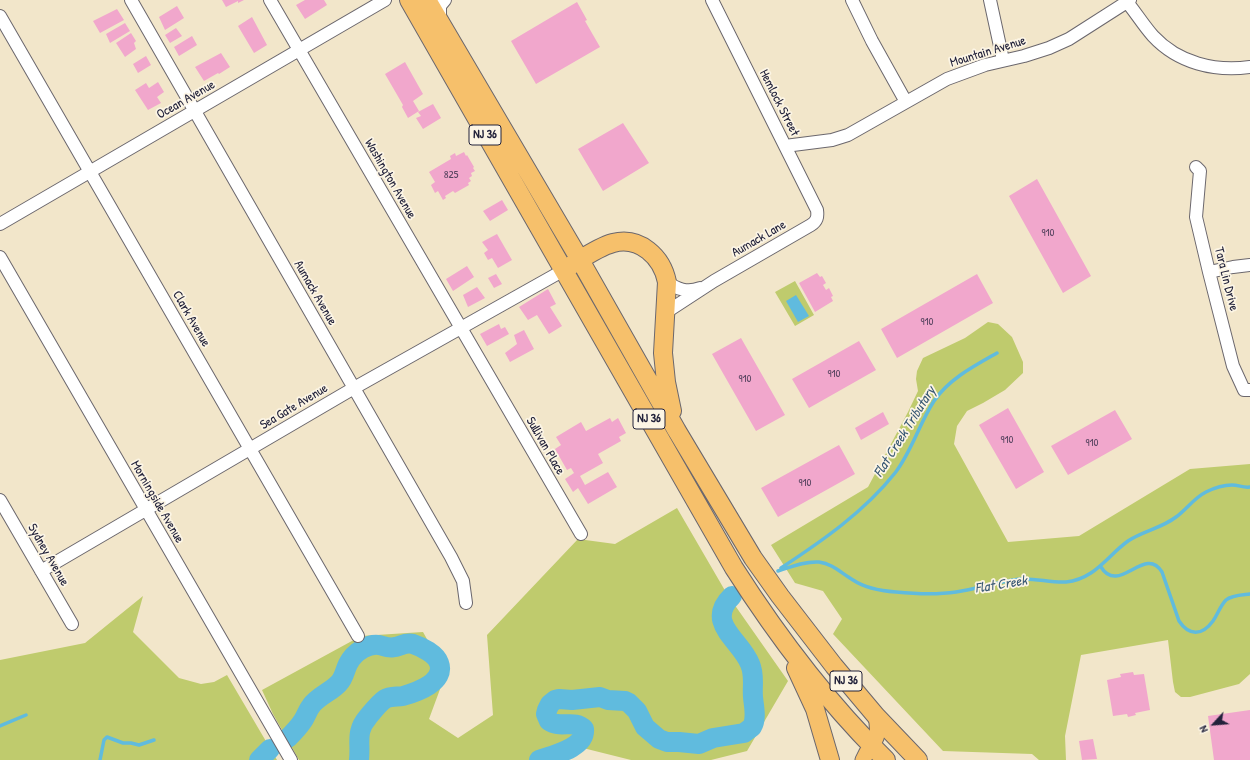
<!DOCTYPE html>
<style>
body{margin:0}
#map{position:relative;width:1250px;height:760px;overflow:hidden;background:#f2e6ca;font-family:"Patrick Hand",sans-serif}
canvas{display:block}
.north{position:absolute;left:1194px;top:704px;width:40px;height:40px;-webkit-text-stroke:3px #fcf5e5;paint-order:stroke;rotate:244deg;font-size:11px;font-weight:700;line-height:16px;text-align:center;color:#22223b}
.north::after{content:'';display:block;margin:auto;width:14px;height:18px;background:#22223b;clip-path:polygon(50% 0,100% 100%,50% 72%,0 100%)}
</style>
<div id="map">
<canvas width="1250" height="760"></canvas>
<div class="north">N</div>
</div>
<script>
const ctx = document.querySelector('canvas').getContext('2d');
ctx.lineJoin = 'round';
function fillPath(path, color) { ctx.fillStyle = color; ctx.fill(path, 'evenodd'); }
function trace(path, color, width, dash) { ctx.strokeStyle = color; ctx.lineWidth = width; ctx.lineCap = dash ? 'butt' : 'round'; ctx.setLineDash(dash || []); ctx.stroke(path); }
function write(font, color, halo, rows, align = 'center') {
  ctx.font = font + ' "Patrick Hand",sans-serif'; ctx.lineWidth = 3.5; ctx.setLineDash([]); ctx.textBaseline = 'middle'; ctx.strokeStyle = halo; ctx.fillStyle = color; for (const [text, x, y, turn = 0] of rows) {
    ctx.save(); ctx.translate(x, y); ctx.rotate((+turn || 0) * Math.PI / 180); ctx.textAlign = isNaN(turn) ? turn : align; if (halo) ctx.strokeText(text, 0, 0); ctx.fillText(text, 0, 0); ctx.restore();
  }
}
fillPath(new Path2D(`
 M795 281 814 315 795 326 775 292Z
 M988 322 998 324 1012 337 1023 362V373L1005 390 983 403 967 411 957 426 954 444 1008 542 1079 536 1190 469 1250 464V674L1239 684 1190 697H1181L1175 692 1173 682 1168 640 1081 655 1065 736 1066 760H1039L1032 754 943 751 833 634 842 619 823 591 795 583 771 545 868 487 908 412 918 391 916 379 917 371 923 358 965 338Z
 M677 508 727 594 788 681 747 751 711 760H631L583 748 551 760H299L273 714 262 690 361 636 423 632 446 673 429 719 458 738 493 715 487 635 578 539 615 544Z
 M143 596 133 632 179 678 201 684 214 682 227 675 277 760H0V660L85 643Z`), '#bfcb6d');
fillPath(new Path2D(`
 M796 295 809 316 798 322 786 301Z`), '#60bbde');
trace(new Path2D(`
 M1101 567C1119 596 1145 544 1162 572L1179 621C1189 636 1202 636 1213 621 1218 614 1220 606 1226 600 1232 595 1243 595 1250 594
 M781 568C822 541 864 512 895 473 912 451 919 424 934 401 949 379 974 366 997 353
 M778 571C790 567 805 561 819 562 833 564 841 573 853 580 865 588 882 591 896 592 916 594 936 595 956 592 978 589 999 581 1021 579 1036 578 1051 583 1066 582 1095 579 1107 556 1128 541 1143 531 1162 528 1176 517 1187 509 1194 498 1206 492 1214 488 1224 485 1232 485 1239 485 1243 488 1250 487
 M0 726 26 715
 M100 760 104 740 107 737 123 743H131L139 745 154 740`), '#60bbde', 3.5);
trace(new Path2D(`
 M288 738C293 733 298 728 302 722 306 717 307 711 311 706 318 696 331 692 339 683 344 678 345 670 348 664 354 652 370 641 383 646 398 651 402 641 413 644 422 647 436 654 439 663 446 682 417 692 403 696 397 697 390 696 385 699 379 703 373 711 368 717 355 732 361 742 359 760
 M259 760 270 749
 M539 760C553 755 586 748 584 729 575 719 560 729 549 721L546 714 547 710 550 704 555 700 559 699 572 700 600 697 608 700 625 701 629 703 637 711 645 727 659 739 667 742H679L699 744 713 738 744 733 752 727C757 718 754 708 753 697 752 686 755 675 750 664 741 640 704 623 732 596`), '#60bbde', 20);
fillPath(new Path2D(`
 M222 0H244L238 3V1L226 7Z
 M305 0H324L327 5 305 19 296 5Z
 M577 2 587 20 585 21 600 47 536 84 511 41Z
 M177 6 184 18 165 30 159 17Z
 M117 9 124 20 100 33 93 21Z
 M252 17 267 45 254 53 238 26Z
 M125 23 130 31 110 43 106 34Z
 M176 28 182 36 170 43 165 35Z
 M131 33 136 41 134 43 136 49 125 57 116 43Z
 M192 36 197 45 179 56 174 47Z
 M221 53 230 67 219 74 218 73 204 81 195 67Z
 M146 56 151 65 138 73 133 64Z
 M405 62 423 94 413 101 419 111 408 118 402 107 403 105 385 74Z
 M158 82 164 92 157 97 161 103 148 110 135 90 146 83 149 88Z
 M433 104 441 118 423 129 416 118 421 116 418 112Z
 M623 123 649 163 603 191 578 149Z
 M464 152 466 156 467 155 474 167 473 168 475 171 471 173 472 176 469 178 471 181 468 183 469 185 455 193 453 191 445 196 446 198 443 200 438 191 435 193 431 185 435 182 429 172 451 159 450 156 455 153 456 156Z
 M1037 179 1091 276 1063 293 1009 196Z
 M502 200 508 210 490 221 483 211Z
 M497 234 512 260 498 268 492 258 488 260 484 253 488 250 482 242Z
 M467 266 474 277 453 291 446 279Z
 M817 273 820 277 822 276 826 283 823 285 826 290 829 288 833 296 831 297 833 301 815 312 799 283Z
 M496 274 502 284 494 288 488 278Z
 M977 274 993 303 897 358 881 329Z
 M477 287 485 298 468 307 463 295Z
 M548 289 556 304 550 307 562 326 549 334 537 315 528 320 519 307Z
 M499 324 501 329 505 327 509 334 487 346 480 334Z
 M524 330 534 349 510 362 505 353 517 344 514 335Z
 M741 338 785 415 756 431 712 354Z
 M859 341 876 370 809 408 792 379Z
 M1008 408 1044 472 1016 489 979 425Z
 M1115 410 1132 439 1068 475 1051 446Z
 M883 412 889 424 861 440 855 428Z
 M610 418 612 422 618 418 626 433 619 437 621 441 598 454 603 463 580 476 585 485 608 472 617 487 588 504 578 488 573 492 565 479 574 473 571 468 567 470 555 449 561 445 556 437 581 422 586 431Z
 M839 445 855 474 778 517 761 488Z
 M1133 672 1134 675 1144 674 1150 710 1135 713 1136 715 1128 717 1127 714 1113 716 1107 680 1121 677 1120 674Z
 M1250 710V760H1214L1208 716Z
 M1093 739 1097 759 1082 760 1079 741Z`), '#f1a7cc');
const minor = new Path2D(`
 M131 0 451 557 463 581 466 603
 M270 0 581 534
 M852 0 872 41 906 102
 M990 0 1003 60
 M1127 2C1136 13 1144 26 1153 36 1178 63 1215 72 1250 67
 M0 16 358 636
 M440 21V6L445 0
 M785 146 832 140 848 135 947 79 985 65 1024 56 1049 48 1069 39 1130 0
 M1196 167 1200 171 1196 217 1209 272 1233 366 1244 390H1250
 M0 224 385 0
 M0 257 291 760
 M1209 272 1233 267 1250 265
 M667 282C677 289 687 293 700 288
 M665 313 714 281 811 225C817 221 818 217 817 210L712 0
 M0 500 72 624
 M41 571 354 388 564 270`);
const major = new Path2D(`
 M863 760C872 739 881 744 876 716`);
const highway = new Path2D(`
 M409 0 734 568C778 637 828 703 886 760
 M427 0 580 260 677 431 753 558 780 596 834 666 876 716 918 760
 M570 266C583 258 598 247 613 243 640 236 662 257 667 282L663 353 666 382 672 411
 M796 668 815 709 830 760`);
trace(minor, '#6b676d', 14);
trace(major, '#6b676d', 17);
trace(highway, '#6b676d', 20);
trace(minor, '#fff', 12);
trace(major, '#f6c06b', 15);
trace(highway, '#f6c06b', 18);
write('11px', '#56435f', null, [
 ["825",451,175],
 ["910",1048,233],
 ["910",927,322],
 ["910",834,374],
 ["910",745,379],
 ["910",1007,440],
 ["910",1092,443],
 ["910",805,483]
]);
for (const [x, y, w] of [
 [485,135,32],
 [649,419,32],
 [846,681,32]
]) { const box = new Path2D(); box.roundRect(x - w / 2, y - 10, w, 20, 3); ctx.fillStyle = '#fcf5e5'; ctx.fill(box); trace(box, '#22223b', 1); }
write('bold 12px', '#22223b', null, [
 ["NJ 36",485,135],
 ["NJ 36",649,419],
 ["NJ 36",846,681]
]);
write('13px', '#22223b', '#fcf5e5', [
 ["Mountain Avenue",988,52,-17],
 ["Ocean Avenue",186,100,-30],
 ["Hemlock Street",779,103,63],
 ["Washington Avenue",390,179,60],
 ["Aumack Lane",759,239,-30],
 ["Tara Lin Drive",1226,279,76],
 ["Aumack Avenue",315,293,60],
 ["Clark Avenue",191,319,60],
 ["Sea Gate Avenue",294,407,-31],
 ["Sullivan Place",545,446,60],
 ["Morningside Avenue",157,502,60],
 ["Sydney Avenue",48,555,60]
]);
write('italic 14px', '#385874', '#fcf5e5', [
 ["Flat Creek Tributary",905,432,-58],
 ["Flat Creek",1001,585,-9]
]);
</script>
